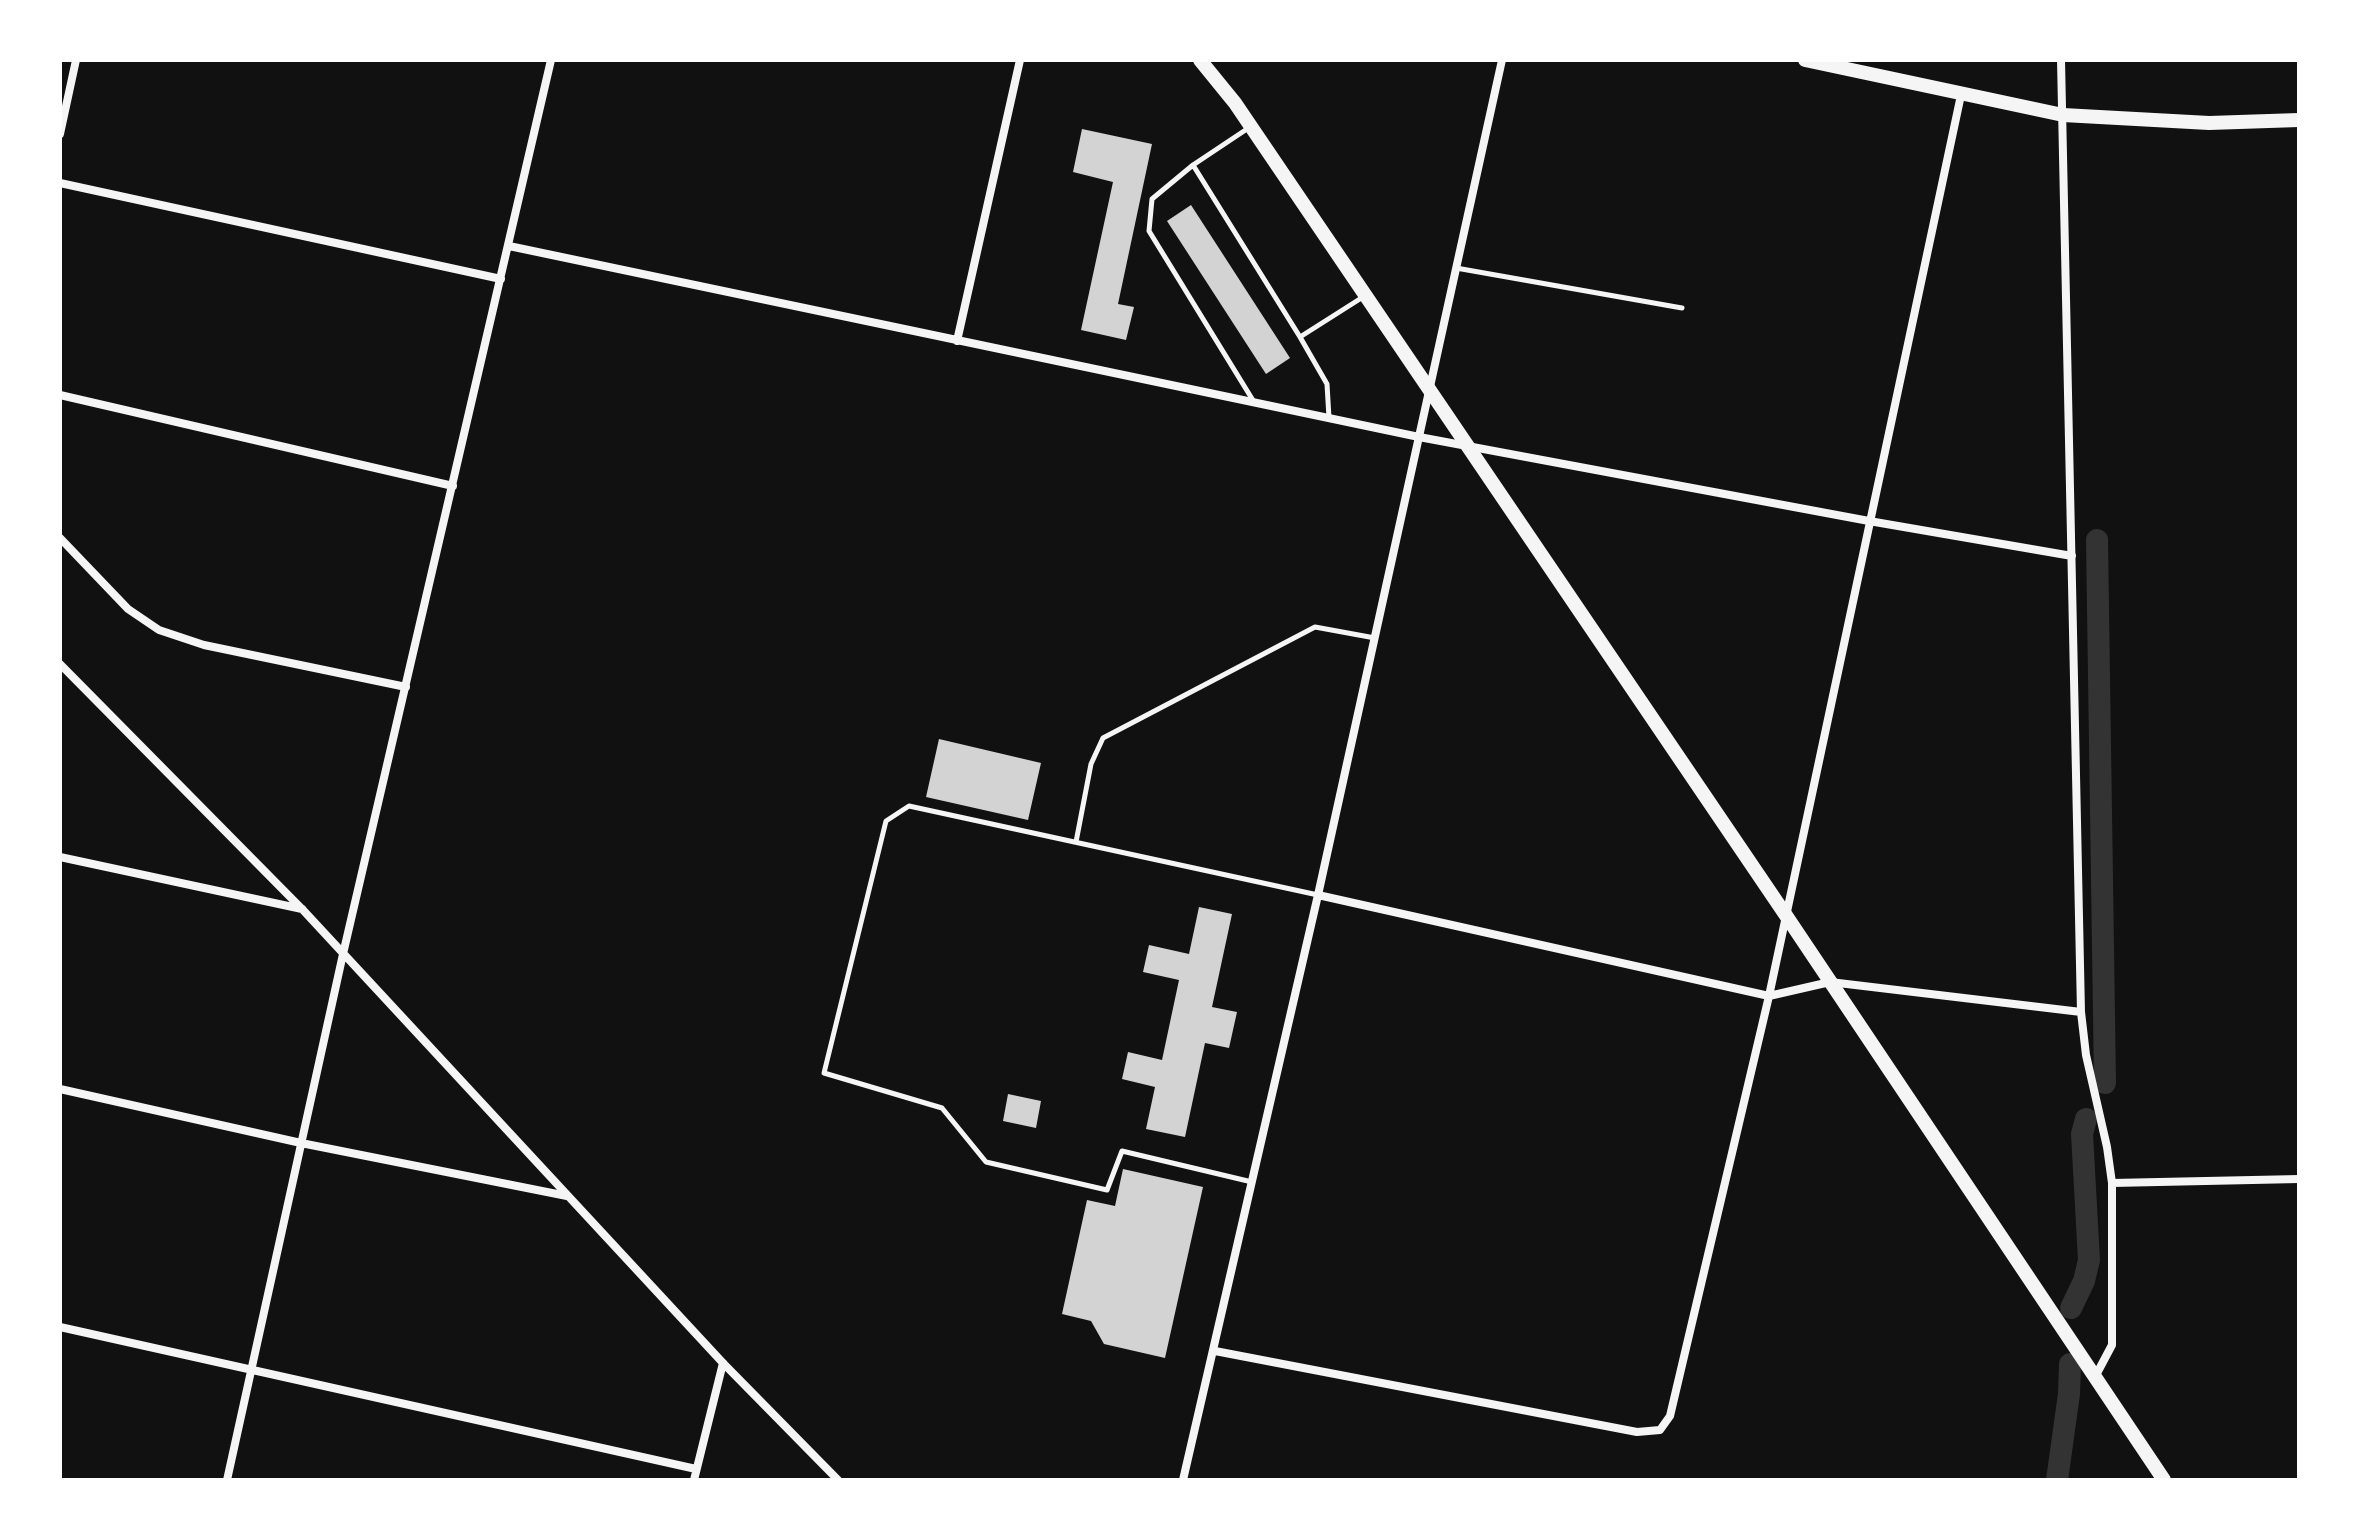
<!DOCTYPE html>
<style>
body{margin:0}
#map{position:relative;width:2359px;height:1540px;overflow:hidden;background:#111;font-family:Commissioner,sans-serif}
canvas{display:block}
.frame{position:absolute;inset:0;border:62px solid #fff;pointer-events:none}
</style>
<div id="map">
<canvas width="2359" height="1540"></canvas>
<div class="frame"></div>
</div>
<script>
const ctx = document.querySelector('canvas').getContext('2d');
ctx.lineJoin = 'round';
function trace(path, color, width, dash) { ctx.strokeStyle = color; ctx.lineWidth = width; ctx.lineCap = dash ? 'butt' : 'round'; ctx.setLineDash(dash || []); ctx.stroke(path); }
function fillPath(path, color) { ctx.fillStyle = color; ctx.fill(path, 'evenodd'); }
trace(new Path2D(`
 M2097 540 2105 1083
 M2071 1308 2084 1281 2089 1260 2082 1134 2086 1119
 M2057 1480 2069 1394 2070 1364`), '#333', 22);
fillPath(new Path2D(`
 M1082 129 1152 144 1118 304 1134 307 1126 340 1081 330 1113 182 1073 172Z
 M1191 205 1290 358 1266 374 1167 221Z
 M939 739 1041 763 1028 820 926 797Z
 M1199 907 1232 914 1212 1007 1237 1012 1229 1048 1205 1043 1185 1137 1146 1129 1155 1087 1122 1079 1128 1052 1162 1060 1179 980 1143 972 1149 945 1189 954Z
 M1008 1094 1041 1101 1036 1128 1003 1121Z
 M1123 1169 1203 1187 1165 1358 1104 1344 1091 1321 1062 1314 1087 1200 1115 1206Z`), '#d3d3d3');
trace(new Path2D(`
 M1250 127 1193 165 1300 337 1363 297
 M1193 165 1152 199 1149 231 1254 402
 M1456 268 1682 308
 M1300 337 1327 384 1329 418
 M1076 842 1091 764 1103 738 1315 627 1375 638
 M1252 1182 1122 1151 1107 1190 986 1162 942 1108 824 1073 886 821 909 806 1318 895`), '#f5f5f5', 5);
trace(new Path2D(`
 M2061 60 2081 1012 2086 1055 2107 1147 2112 1183V1345L2095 1377
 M60 134 76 60
 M60 183 501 279
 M509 246 1419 437 1869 521 2072 556
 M957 341 1020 60
 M60 395 453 486
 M60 538 128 609 159 630 204 645 406 687
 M60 664 303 910 723 1363 838 1480
 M60 857 302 909
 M1318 895 1769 996 1830 982 2081 1012
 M60 1089 301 1143 567 1196
 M2112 1183 2299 1179
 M60 1327 696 1469
 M1215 1351 1637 1432 1660 1430 1670 1416 1769 996 1961 95
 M227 1480 343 954 551 60
 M694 1480 723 1363
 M1183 1480 1318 895 1502 60`), '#f5f5f5', 8);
trace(new Path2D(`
 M1200 60 1235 103 1785 914 2164 1480
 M1805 60 2063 115 2209 123 2299 120`), '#f5f5f5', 14);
</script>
